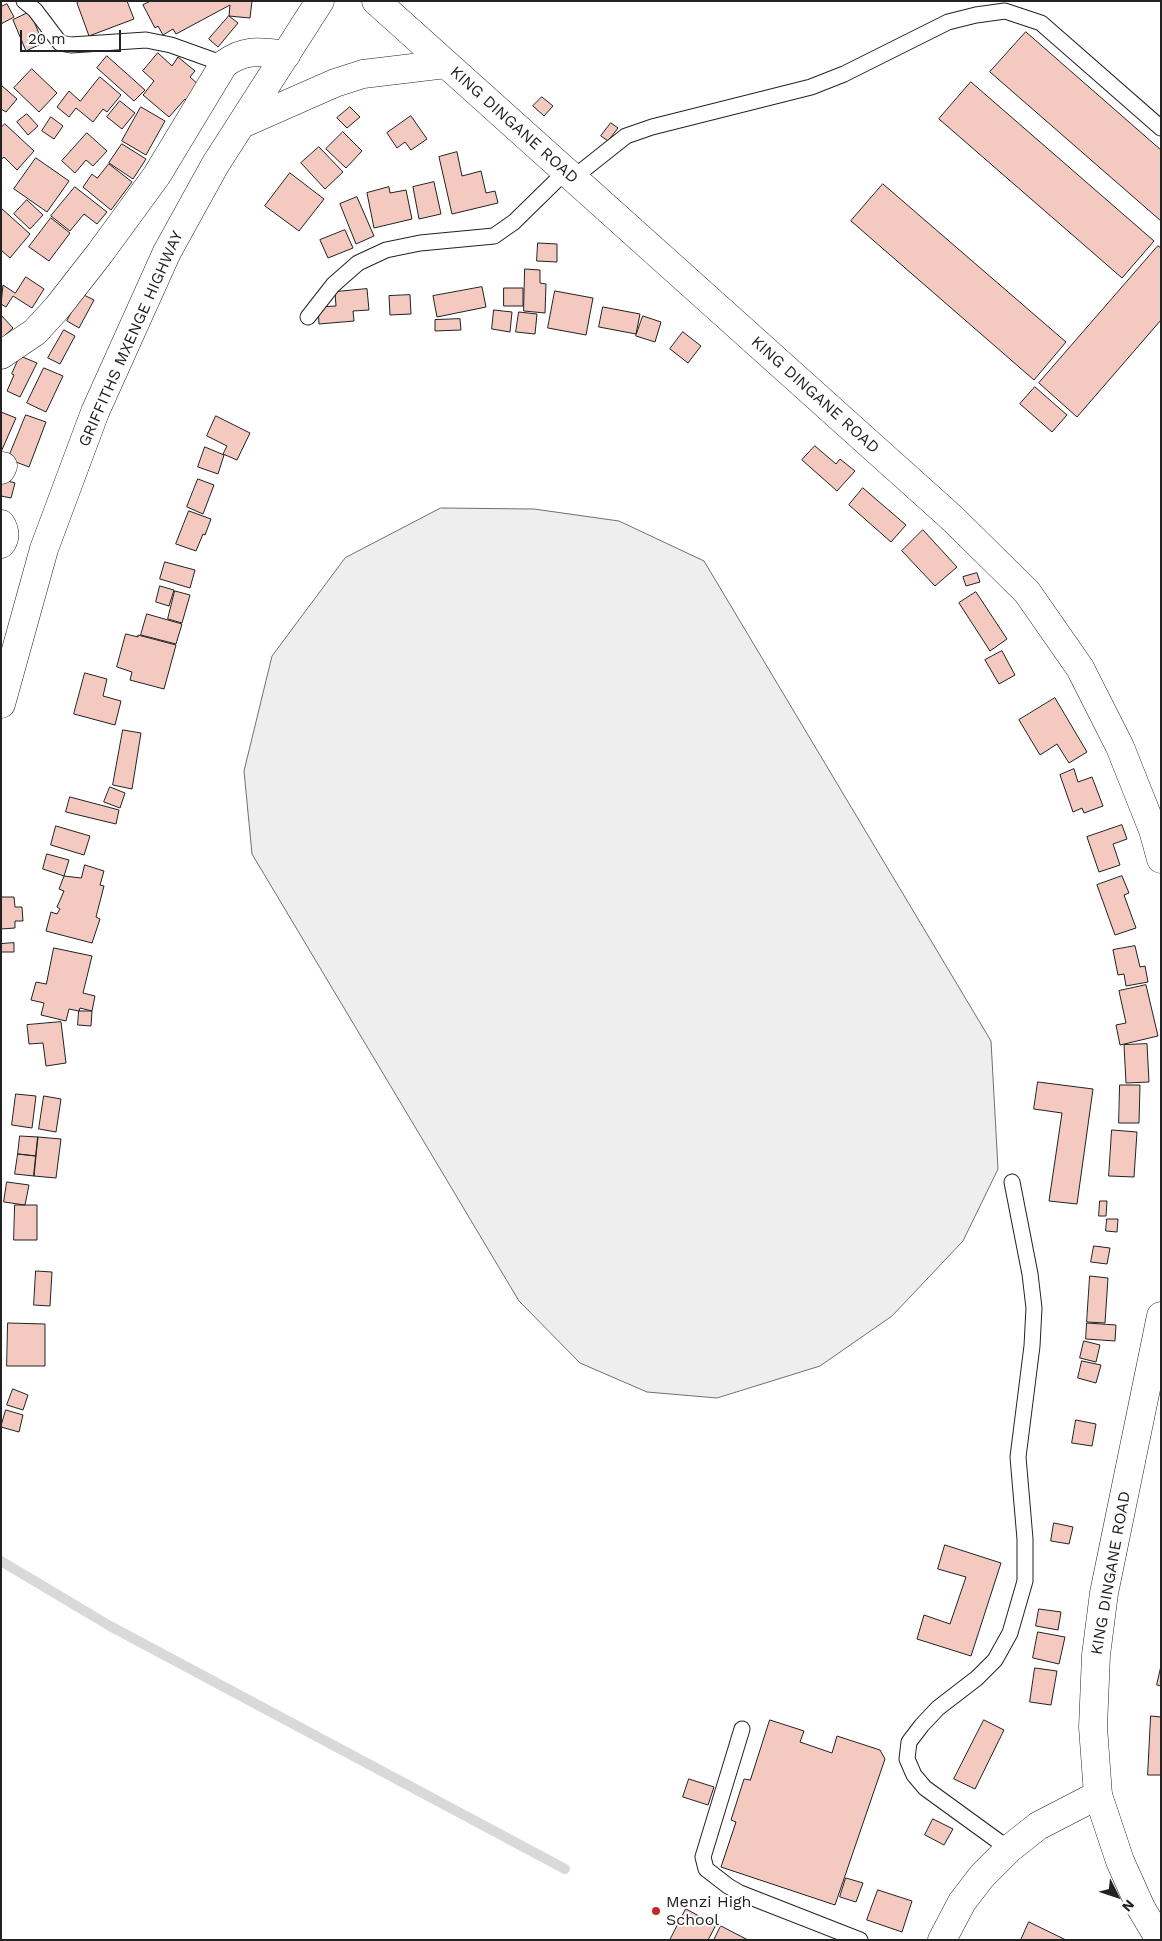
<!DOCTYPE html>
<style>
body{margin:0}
#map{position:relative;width:1162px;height:1941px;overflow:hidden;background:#fff;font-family:"Work Sans",sans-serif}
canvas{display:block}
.frame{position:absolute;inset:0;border:2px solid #222;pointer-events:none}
.north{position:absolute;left:1092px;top:1871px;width:50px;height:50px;-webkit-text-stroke:4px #fff;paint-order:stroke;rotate:131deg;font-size:14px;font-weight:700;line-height:20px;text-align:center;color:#222}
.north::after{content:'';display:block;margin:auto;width:18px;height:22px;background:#222;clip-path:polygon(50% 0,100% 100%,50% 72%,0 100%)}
.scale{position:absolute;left:20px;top:30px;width:101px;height:22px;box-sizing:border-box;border:2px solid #222;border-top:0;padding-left:6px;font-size:15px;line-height:18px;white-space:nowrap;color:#222;-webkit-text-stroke:4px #fff;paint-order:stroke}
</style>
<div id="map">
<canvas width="1162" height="1941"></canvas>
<div class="frame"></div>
<div class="north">N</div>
<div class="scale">20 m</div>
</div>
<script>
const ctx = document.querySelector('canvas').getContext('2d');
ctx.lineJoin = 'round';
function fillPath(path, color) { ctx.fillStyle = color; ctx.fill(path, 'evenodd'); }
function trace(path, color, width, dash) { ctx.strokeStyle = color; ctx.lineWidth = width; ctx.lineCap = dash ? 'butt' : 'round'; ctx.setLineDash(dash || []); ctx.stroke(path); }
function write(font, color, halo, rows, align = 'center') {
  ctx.font = font + ' "Work Sans",sans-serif'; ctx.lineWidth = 4; ctx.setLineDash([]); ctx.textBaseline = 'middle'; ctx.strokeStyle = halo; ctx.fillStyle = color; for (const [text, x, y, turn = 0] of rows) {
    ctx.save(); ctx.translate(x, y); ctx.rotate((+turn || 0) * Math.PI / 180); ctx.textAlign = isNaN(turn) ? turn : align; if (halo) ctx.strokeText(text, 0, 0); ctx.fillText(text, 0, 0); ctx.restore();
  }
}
const green = new Path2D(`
 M441 508 534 509 619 521 704 561 991 1041 998 1169 963 1241 892 1316 820 1366 717 1398 647 1392 580 1363 519 1301 252 854 244 771 272 656 345 558Z`);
fillPath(green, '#eee');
trace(green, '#6f6f6f', 1);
trace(new Path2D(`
 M1 1561 110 1626 565 1869`), '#d9d9d9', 10);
const building = new Path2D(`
 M80 1H127L134 19 89 36 77 3Z
 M151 1H252L250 18 229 16 230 5 176 34 173 29 163 35 158 26 155 28 143 5Z
 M7 4 14 17 1 24V7Z
 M30 12 43 43 26 51 13 20Z
 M229 16 238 23 218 47 209 39Z
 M1026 32 1161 150V221L990 72Z
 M158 53 172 66 178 57 195 71 190 77 200 86 188 102 185 99 169 117 143 95 154 81 143 71Z
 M107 56 145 90 134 101 97 68Z
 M32 69 57 93 39 112 14 88Z
 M100 77 121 95 107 112 103 109 93 122 76 108 69 117 57 107 69 91 80 101Z
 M971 82 1154 241 1122 278 939 119Z
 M1 85 17 99 6 112 1 109Z
 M542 97 553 106 544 116 533 106Z
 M120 101 135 113 122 129 107 117Z
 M141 107 165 121 146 155 122 141Z
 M350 107 360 117 347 128 337 118Z
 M27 114 38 126 28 135 17 122Z
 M411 116 427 139 411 150 405 142 397 148 387 133Z
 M51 117 63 126 54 139 42 131Z
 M611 123 618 128 608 141 601 136Z
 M5 124 34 151 17 170 4 157 1 160V128Z
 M343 132 362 151 346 168 326 149Z
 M87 133 107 151 93 166 86 160 75 173 62 161Z
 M122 144 146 159 133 179 109 163Z
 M319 147 343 172 325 189 301 163Z
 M457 152 462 176 481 171 486 193 495 191 498 203 452 214 439 157Z
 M36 158 69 181 47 212 14 189Z
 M109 164 132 182 111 210 83 187 92 174 97 178Z
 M290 173 324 199 299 231 265 206Z
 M434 182 441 214 419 219 413 187Z
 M883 184 1066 342 1034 380 851 221Z
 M75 187 107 212 97 224 84 214 70 231 51 216Z
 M389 187 390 193 406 190 412 219 374 228 367 193Z
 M357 197 374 236 356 244 340 204Z
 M27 200 43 215 30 229 14 214Z
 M1 208 30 234 10 258 1 250Z
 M51 218 70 233 49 261 29 247Z
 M345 230 353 248 328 258 320 240Z
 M538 243 557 244V262L537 261Z
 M1158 246 1161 248V320L1077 417 1039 383Z
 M525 269 540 270V283L546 284 545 313 524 311Z
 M26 277 44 289 32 308 13 296 6 307 1 304 3 285 15 293Z
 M482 287 486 307 437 317 433 296Z
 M504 288H523V306H504Z
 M367 289 369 310 353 311 354 321 319 324 318 307 336 306 335 292Z
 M555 291 593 298 586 335 548 328Z
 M82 294 94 300 79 328 67 321Z
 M410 295 411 314 390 315 389 296Z
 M603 307 640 314 636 334 599 327Z
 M494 310 512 312 510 332 492 329Z
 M519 312 537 314 535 334 516 332Z
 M1 315 13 328 1 339Z
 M643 316 661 322 655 342 636 336Z
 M460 319 461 330 435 331V320Z
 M64 330 75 336 60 364 48 358Z
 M683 332 701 346 688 363 670 349Z
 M20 356 37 363 20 397 7 391 14 375 12 374Z
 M44 368 63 376 46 412 27 403Z
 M1035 387 1067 415 1052 432 1020 404Z
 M1 412 16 418 1 452Z
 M26 415 46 422 29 467 8 459Z
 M216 416 250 433 237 460 223 454 227 446 207 436Z
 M815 446 836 464 840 459 855 471 837 491 802 460Z
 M205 447 224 455 218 474 198 467Z
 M1 479 15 483 11 498 1 496Z
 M198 479 214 485 203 514 187 507Z
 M863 488 906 525 891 542 849 505Z
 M189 511 211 519 205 535 203 534 196 551 176 544Z
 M923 530 957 567 935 586 902 551Z
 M165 562 195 570 190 588 160 579Z
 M977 573 980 582 966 586 963 577Z
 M160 586 174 590 169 606 156 602Z
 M175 591 190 595 182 623 168 619Z
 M976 592 1007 639 990 651 959 603Z
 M147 614 182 624 176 644 141 635Z
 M126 634 138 637V635L176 645 164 689 130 680 132 672 117 667Z
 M1002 651 1015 675 999 684 985 660Z
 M85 673 107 679 103 696 121 701 115 725 74 714Z
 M1055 698 1087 752 1069 763 1057 744 1040 755 1019 720Z
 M123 730 141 733 132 789 113 785Z
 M1074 769 1078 782 1092 777 1103 806 1084 813 1082 808 1073 812 1060 775Z
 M110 787 125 793 120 808 104 802Z
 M70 797 119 810 116 824 66 812Z
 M1122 825 1127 839 1113 844 1120 865 1099 872 1087 837Z
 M56 826 90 836 84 855 51 845Z
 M47 854 69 860 64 876 43 869Z
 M85 865 104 871 100 885 104 886 96 917 100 919 92 943 46 931 51 912 57 914 60 909 57 907 64 891 59 889 64 876 81 878Z
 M1122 876 1129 893 1124 895 1136 928 1115 935 1097 885Z
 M1 897H14L15 907H22L23 921H15V928L1 929Z
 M14 943V952H1V944Z
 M1135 946 1140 967 1145 966 1148 982 1126 986 1124 974 1118 975 1113 950Z
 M54 948 92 956 83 993 95 996 92 1011 80 1008 79 1011 69 1009 66 1021 41 1015 44 1003 31 1000 36 982 46 984Z
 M1146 985 1158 1036 1120 1045 1116 1025 1126 1023 1119 991Z
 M79 1011H92L91 1026 78 1025Z
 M61 1022 66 1063 46 1066 43 1043 29 1044 27 1025Z
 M1147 1044 1149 1082 1126 1083 1124 1045Z
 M1038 1082 1093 1089 1077 1204 1049 1201 1062 1113 1034 1109Z
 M1120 1085H1140L1139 1123H1119Z
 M16 1094 36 1096 32 1128 12 1125Z
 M44 1096 61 1099 56 1132 39 1129Z
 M1112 1130 1137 1132 1134 1177 1109 1176Z
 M20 1136 38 1137 36 1156 18 1154Z
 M38 1137 61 1139 56 1178 34 1176Z
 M18 1154 36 1156 34 1176 15 1174Z
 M7 1182 29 1185 25 1205 4 1202Z
 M1100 1201H1107L1106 1216H1099Z
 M15 1205H37V1240H14Z
 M1107 1219H1118L1117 1232 1106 1231Z
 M1094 1246 1110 1248 1107 1264 1091 1262Z
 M36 1271 52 1272 50 1306 34 1305Z
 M1090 1276 1108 1278 1105 1323 1087 1322Z
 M8 1323 45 1324V1366H7Z
 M1087 1323 1116 1325 1115 1341 1086 1339Z
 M1084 1341 1100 1345 1096 1362 1080 1358Z
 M1082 1361 1101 1365 1096 1383 1078 1378Z
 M13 1389 28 1395 23 1410 7 1405Z
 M6 1410 23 1415 19 1432 1 1427Z
 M1076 1420 1096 1424 1092 1446 1072 1443Z
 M1054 1523 1073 1527 1069 1544 1051 1541Z
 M945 1545 1001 1563 971 1656 917 1639 924 1615 950 1624 966 1577 938 1569Z
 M1039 1609 1061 1612 1058 1630 1036 1626Z
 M1038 1632 1065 1637 1059 1664 1033 1658Z
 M1161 1666V1686L1157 1685Z
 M1035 1668 1057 1671 1051 1705 1030 1702Z
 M1151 1716 1161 1717V1775H1148Z
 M770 1720 804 1731 800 1742 832 1753 837 1736 880 1750 885 1759 835 1905 721 1867 736 1822 731 1820 744 1779 750 1780Z
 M984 1720 1004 1730 975 1789 954 1779Z
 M689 1779 714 1787 708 1805 683 1797Z
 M933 1819 953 1829 944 1845 925 1835Z
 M846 1878 863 1883 856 1902 840 1897Z
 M878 1890 912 1901 902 1932 867 1920Z
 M686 1909 716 1925 708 1940H670Z
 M1029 1922 1066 1940H1021Z
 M721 1926 748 1940H714Z`);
fillPath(building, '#f3c9c0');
trace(building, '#222', 1);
const lane = new Path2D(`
 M24 1 35 10 60 43 71 45 146 40 171 45 224 64
 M573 178 626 136 652 127 811 87 844 74 948 22 976 15 1005 11 1041 23 1161 128
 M308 317 333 285 358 263 386 250 420 243 494 236 514 222 565 172
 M742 1729 703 1857 706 1869 728 1886 740 1893 860 1940
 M1009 1849 925 1788 914 1775 907 1759 909 1742 922 1725 938 1708 977 1678 995 1660 1010 1633 1025 1581V1539L1018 1457 1032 1346 1034 1308 1030 1274 1012 1182`);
const street = new Path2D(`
 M1 355 35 332 57 308 100 253 157 175 224 64C246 48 261 52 286 55
 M1 470 3 466
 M1 524C5 530 6 538 1 544
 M942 1940 962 1902 982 1876 1009 1849 1038 1826 1098 1795`);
const secondary = new Path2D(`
 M376 1 952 518 1027 592 1080 668 1120 747 1153 830 1161 859
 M242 124 335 83 363 74 446 64
 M1 704 44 549 95 412 167 252 215 165 320 1
 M1160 1940 1141 1908 1120 1861 1098 1795 1093 1727 1096 1655 1104 1593 1161 1316`);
trace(lane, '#222', 17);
trace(street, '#222', 29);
trace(secondary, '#222', 29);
trace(lane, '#fff', 15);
trace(street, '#fff', 28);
trace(secondary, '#fff', 28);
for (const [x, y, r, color] of [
 [656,1911,5,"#c62828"]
]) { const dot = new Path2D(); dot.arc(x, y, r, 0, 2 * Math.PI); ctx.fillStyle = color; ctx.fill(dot); trace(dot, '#fff', 2); }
write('16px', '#222', '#fff', [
 ["KING DINGANE ROAD",514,125,42],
 ["GRIFFITHS MXENGE HIGHWAY",131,339,-66],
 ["KING DINGANE ROAD",815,395,42],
 ["KING DINGANE ROAD",1111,1573,-80]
]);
write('16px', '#222', '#fff', [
 ["Menzi High",666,1902],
 ["School",666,1920]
], 'left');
</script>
